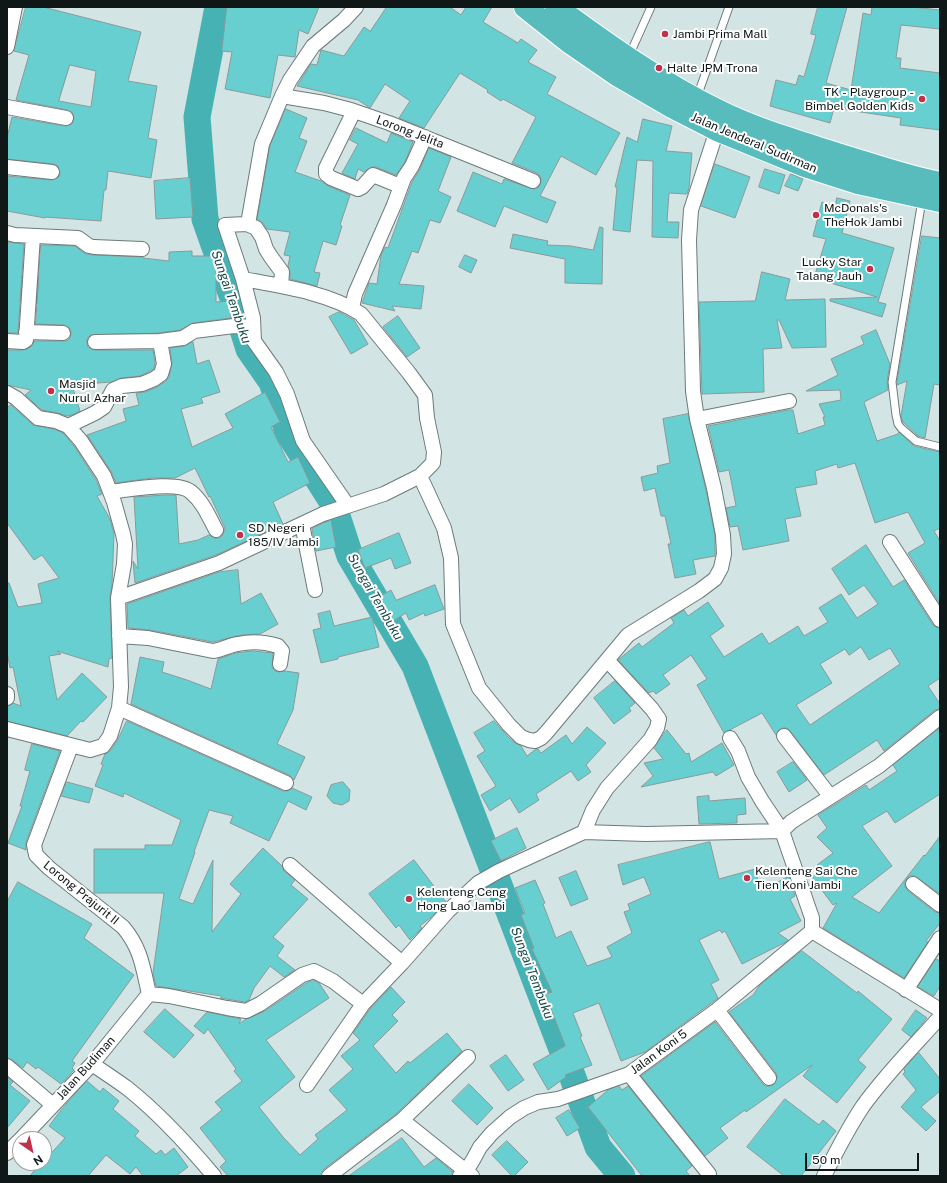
<!DOCTYPE html>
<style>
body{margin:0}
#map{position:relative;width:947px;height:1183px;overflow:hidden;background:#d2e4e3;font-family:"Public Sans",sans-serif}
canvas{display:block}
.frame{position:absolute;inset:0;border:8px solid #101717;pointer-events:none}
.north{position:absolute;left:12px;top:1131px;width:40px;height:40px;box-sizing:border-box;background:#fff;border:1px solid #9fa2a2;border-radius:50%;rotate:146deg;font-size:11px;font-weight:700;line-height:16px;text-align:center;color:#101717}
.north::after{content:'';display:block;margin:auto;width:14px;height:18px;background:#c2314a;clip-path:polygon(50% 0,100% 100%,50% 72%,0 100%)}
.scale{position:absolute;left:805px;top:1153px;width:114px;height:18px;box-sizing:border-box;border:2px solid #101717;border-top:0;padding-left:5px;font-size:12px;line-height:14px;white-space:nowrap;color:#101717;-webkit-text-stroke:3px #fff;paint-order:stroke}
</style>
<div id="map">
<canvas width="947" height="1183"></canvas>
<div class="frame"></div>
<div class="north">N</div>
<div class="scale">50 m</div>
</div>
<script>
const ctx = document.querySelector('canvas').getContext('2d');
ctx.lineJoin = 'round';
function trace(path, color, width, dash) { ctx.strokeStyle = color; ctx.lineWidth = width; ctx.lineCap = dash ? 'butt' : 'round'; ctx.setLineDash(dash || []); ctx.stroke(path); }
function fillPath(path, color) { ctx.fillStyle = color; ctx.fill(path, 'evenodd'); }
function write(font, color, halo, rows, align = 'center') {
  ctx.font = font + ' "Public Sans",sans-serif'; ctx.lineWidth = 4; ctx.setLineDash([]); ctx.textBaseline = 'middle'; ctx.strokeStyle = halo; ctx.fillStyle = color; for (const [text, x, y, turn = 0] of rows) {
    ctx.save(); ctx.translate(x, y); ctx.rotate((+turn || 0) * Math.PI / 180); ctx.textAlign = isNaN(turn) ? turn : align; if (halo) ctx.strokeText(text, 0, 0); ctx.fillText(text, 0, 0); ctx.restore();
  }
}
trace(new Path2D(`
 M218 7 197 117 205 219 233 298 249 349 272 382 288 432 332 501 350 556 415 666 573 1078 598 1147 622 1176
 M7 287 75 294`), '#47b2b3', 27);
const building = new Path2D(`
 M26 7H43L141 32 128 81 157 86 148 138 157 140 151 178 108 171 106 190H104L101 221 45 217V218L7 211V176L51 180 59 177 60 173 57 165 53 164 7 159V138L12 117 65 126 72 124 74 119 72 112 68 110 16 100 29 55 14 51ZM70 65 96 71 91 107 59 101Z
 M227 7H319L308 34 299 30 295 57 278 55 270 98 225 89 232 52 222 51Z
 M387 7H450L461 15 466 7H492L483 22 518 43 521 39 537 50 528 62 556 77 547 94 620 133 596 175 561 156 540 196 556 202 547 223 504 206 495 227 457 211 473 172 502 184 504 179 534 189 539 187 541 180 540 176 537 173 512 163 536 117 503 99 501 101 487 92 488 90 460 73 424 128 399 118 410 101 385 84 370 108 358 100 297 86 311 64 317 65 321 50 344 56 364 27 370 31Z
 M818 7H847L826 83 851 90 863 13 871 15 872 7H912L940 10V29L901 25 896 58H901L900 68 940 73V130L900 125 901 118 834 108 830 123 770 106 776 80 796 85 799 75 804 77 816 35 811 34Z
 M286 109 307 118 299 138 307 141 295 172 321 181 328 186 350 195 340 225 342 226 336 245 323 241 314 272 320 273 317 286 290 279V272L288 266 290 256 284 255 290 232 267 229 263 223 257 219 270 146Z
 M643 119 672 126 666 151 692 153 689 188 687 194 669 193 667 222H679L678 238 652 237 653 161 637 160 630 232 613 230 617 187H615L627 137 637 142Z
 M356 128 387 143 391 133 413 142 405 162 396 175 376 167H372L364 172 358 169 355 179 342 173 358 144 350 140Z
 M429 148 451 157 438 191 451 197 440 223 430 220 418 253 412 251 399 284 424 286 421 309 392 306 395 311 362 303 369 283 377 284 381 255 385 247 388 248 412 182 420 169Z
 M715 164 750 177 735 218 701 206Z
 M765 169 785 175 779 194 759 187Z
 M791 174 803 179 798 191 785 186Z
 M190 178 193 217 156 219 154 181Z
 M837 198 850 201 842 233 894 248 878 302 886 304 882 317 830 301V299L877 297 814 278 826 239 813 236 822 202 835 206Z
 M600 227 603 228 602 284 565 283V259L510 248 513 234 548 241 547 245 571 246 593 250Z
 M922 236 940 238V385L934 384 925 438 918 436 903 422 901 416 907 381 897 385V382Z
 M7 242 24 244 18 333H7Z
 M41 245 75 246 84 253 92 255 143 257V258L169 261V252L192 251V256H216V302L230 301 231 318 193 323 180 330 159 333 91 335 87 338V343L88 347 95 350H153L155 363 154 369 140 376 121 378 111 382 72 385 80 411 72 415 67 416 58 413 42 410 25 395 31 390 7 385V350H22L27 349 33 345 34 341H67L70 338 71 334 70 329 64 325 36 324Z
 M465 255 477 260 471 273 459 267Z
 M762 272 790 279 785 300 825 299 826 347 792 348 779 320H777L782 348 763 349 764 392 702 394 699 302 755 301Z
 M339 312 354 320 368 344 351 354 329 317Z
 M398 316 420 348 407 357 383 327Z
 M876 330 890 364 887 381 888 390 864 402 877 441 898 434 899 432 914 446 940 452V528L934 531 940 541V604L908 553 925 543 908 512 875 523 855 463 838 468 837 464 815 471 817 484 795 488 801 516 785 519 789 541 743 550 738 526 730 527 726 508 736 506 729 470 719 472 708 426 788 410H793L798 434 825 425 823 417H825L819 404 841 400 840 390 806 391 838 375 831 359 864 344 861 337Z
 M193 342 197 364 209 360 220 392 201 398 203 403 181 409 192 447 233 428 225 414 265 392 280 422 271 427 288 462 298 457 310 483 273 502 283 524 216 555 135 583 133 561 138 569 134 497 164 495H176L179 544 198 540 209 535 215 538H220L223 534 225 528 210 496 209 497 195 468 175 478H152L116 483 111 471 87 435 126 421 123 409 139 405 136 393 145 392 157 387 166 381 169 377 172 363 170 348 184 346Z
 M11 405 33 425 54 429 63 433 74 446 96 480 102 494 97 496 110 519 114 534 112 584 110 598 112 658 109 659 108 667 57 651 61 654 49 656 57 700 82 673 107 697 83 722 81 721 67 736 7 721V706L13 703 21 706 13 667 10 668 7 652V583H9L18 607 42 603 38 584 59 578 42 555 34 560 7 523V408Z
 M688 414 706 490 715 536V556L693 560 696 574 675 578 668 544H671L665 516H661L655 488 644 491 641 477 658 473 657 466 670 463 663 419Z
 M331 520 336 547 316 551 312 529Z
 M399 533 411 563 395 569 391 558 365 568 358 550Z
 M866 545 893 587 904 580 933 625 936 627 940 628V678L928 686 940 704V709L935 710 884 751 877 740 824 775 790 731 787 728H783L779 730 776 735 762 713 724 733 697 685 707 679 691 655 663 675 670 684 656 694 653 691 649 693 618 660 639 643 642 647 674 623 671 618 684 610 688 616 708 602 724 626 710 636 724 657 762 633 769 644 798 626 804 636 828 622 819 608 841 594 857 618 878 604 864 585 849 595 832 569ZM861 647 869 660 890 648 900 664 810 725 796 705 832 683 820 664 845 649 849 655Z
 M238 570 241 604 261 593 278 624 260 634 241 635 213 642 150 630 128 628 127 604 219 572Z
 M435 585 444 609 425 616 424 613 409 620 406 613 393 621 379 597 391 590 396 600Z
 M330 611 334 626 372 617 379 647 338 657V659L321 663 313 630 321 628 318 614Z
 M253 651 273 653 272 667 275 671 279 672 285 671 299 673 293 710 277 744 305 757 294 780 289 775 131 704 140 657 164 662 162 672 187 680 211 689 218 659 236 653Z
 M615 681 635 703 629 708 631 711 614 724 594 698Z
 M127 721 283 791H287L292 788 312 797 306 810 288 801 269 841 230 823 233 816 209 810 194 852H195L179 899 193 904 213 860 212 932 241 894 230 884 263 848 282 866 284 871 295 880 291 885 308 899 273 937 284 946 277 956 295 970 284 977 270 966 254 988 249 1000 245 1002 220 998 222 996 156 986 153 973 164 893H94V849H145V845H172L181 820 124 793 123 797 95 786 103 765 101 764 105 754 110 751 117 741Z
 M494 721 508 737 515 743 521 746 527 756 536 749H538L541 753 566 735 572 744 587 727 606 743 586 765 591 772 578 781 571 771 536 794 539 800 519 813 510 798 490 811 481 795 496 786 477 756 485 751 474 733Z
 M940 728V794L895 823 887 811 862 826 892 866 852 897 879 913 924 855 925 856 940 836V894L915 876H909L905 882V887L908 891 935 912 940 913V923L926 941 928 942 904 978 823 928 837 903 833 905 812 877 821 870 817 865 833 853 817 837 827 828 818 815 866 785 869 790 897 771 893 765Z
 M667 730 686 754 689 753 691 762 722 743 734 765 716 776 713 772 641 787 653 776 644 763 663 759 654 748Z
 M32 744 60 751 26 842V850L8 843 22 806H20L30 771 25 770Z
 M793 762 807 780 789 792 777 772Z
 M67 782 93 789 89 803 61 796Z
 M343 782 350 790 349 801 342 805 333 803 327 796 331 785Z
 M709 796V801L745 798 746 814 737 815V823L699 824 697 797Z
 M517 828 526 848 501 861 491 841Z
 M710 842 719 879 755 869 761 891 789 876 795 896 790 899 801 921 778 933 788 940 786 942 742 964 725 931 722 933 720 930 699 940 719 980 711 984 718 998 645 1052 621 1061 599 1003 573 1013 582 1036 580 1037 592 1065 565 1075 566 1077 548 1090 533 1064 565 1046V1045L545 994 552 992 532 949 534 948 521 915 525 913 515 888 535 880 545 903 543 904 556 938 571 931 587 966 612 957 607 947 632 933 624 912 630 910 628 904 651 894 644 877 623 885 618 865Z
 M414 860 446 902 430 918 420 926 422 928 410 940 399 925 396 928 369 894Z
 M576 871 588 899 571 906 559 878Z
 M18 882 92 924 84 938 134 975 72 1061 75 1063 72 1068 74 1070 61 1084 38 1067 36 1069 27 1062 23 1068 12 1060 7 1058V902Z
 M802 951 857 993 858 991 892 1019 858 1060 866 1067 837 1103 803 1076 812 1065 746 1112 745 1110 720 1128 728 1138 705 1156 641 1076 715 1022 762 1083 765 1086H770L774 1084 777 1077 776 1073 729 1012 753 995 760 985Z
 M936 959 940 961V986L934 996 918 987Z
 M313 980 319 983 329 998 266 1040 295 1077 259 1107 283 1137 300 1155 318 1139 315 1135 347 1110 329 1090 353 1069 341 1056 360 1040 353 1033 370 1009 391 987 405 1002 392 1015 398 1021 373 1046 396 1073 408 1061 410 1063 447 1033 462 1051 396 1114 324 1169 321 1176H228L220 1167 226 1161 200 1128 222 1110 215 1102 242 1081 234 1071 236 1069 208 1029 204 1034 194 1026 207 1012 241 1019 239 1024 246 1019 265 1011 306 983Z
 M165 1009 194 1035 174 1058 144 1032Z
 M916 1010 927 1018 911 1037 902 1030Z
 M919 1053 940 1079V1091L921 1107 936 1121 926 1131 901 1107 916 1090 903 1074 905 1072 904 1069Z
 M506 1055 524 1080 508 1091 490 1066Z
 M7 1077 13 1082 10 1085 30 1101 7 1128Z
 M87 1081 100 1092 103 1088 119 1101 113 1109 139 1131 135 1136 156 1154 161 1150 165 1155 174 1148 188 1167 176 1176H143L136 1167 130 1174 106 1155 88 1176H30L40 1163H44V1161L65 1138 49 1126 61 1110Z
 M469 1084 493 1108 477 1125 452 1101Z
 M619 1086 622 1090 628 1086 692 1166 686 1171 690 1176H642L588 1107 608 1090Z
 M785 1099 819 1125 823 1120 836 1131 801 1176H784L747 1147Z
 M569 1110 580 1128 567 1136 556 1118Z
 M402 1138 424 1167 436 1158 453 1172 452 1176H349Z
 M507 1141 528 1162 514 1176H512L492 1155Z`);
fillPath(building, '#67cfd0');
trace(building, '#8a9a9a', 1);
const service = new Path2D(`
 M629 56 651 7
 M697 97 729 7
 M922 200 892 382 896 415 898 424 901 428 916 441 940 447`);
const minor = new Path2D(`
 M7 47 15 7
 M282 96 324 103 351 110 389 123 533 181
 M7 107 66 118
 M354 111 326 168V174L331 178 358 189 362 187 373 175 400 186
 M7 167 52 172
 M248 224 262 144 282 96 290 80 313 46 344 20 356 7
 M7 233 15 235 78 238 89 246 94 247 142 249
 M243 279 253 318 254 341 276 372 287 394 303 441 348 506
 M352 308 355 294 394 205 404 178 412 166 425 137
 M26 332 63 333
 M7 341 23 342 26 340 33 236
 M95 342 160 341 183 338 194 331 234 326 253 327
 M7 393 16 398 38 418 56 421 68 426 81 441 104 476 114 502 123 534 125 544 124 564 118 598 121 687 119 708 110 736 103 746 90 750 7 729
 M697 419 789 401
 M68 426 95 413 104 407 113 390 122 386 142 384 154 379 161 374 164 364 160 341
 M420 476 444 528 451 558 453 624 479 688 509 725 521 737 529 740 535 741 541 738 546 733 628 635 699 591 715 579 721 568 724 554 723 535 714 488 697 419 693 391 689 240 691 210 717 130
 M110 492C128 490 178 480 191 492 203 502 209 517 216 530
 M302 524 315 590
 M890 542 940 620
 M118 598 219 563 323 514 384 494 420 476 433 463 434 452 427 418 425 395 409 373 361 314C330 293 281 286 243 279L225 225 247 224 256 228 262 237 266 249 271 257 282 272 281 286
 M119 636 148 638 213 651C222 650 229 645 238 644 251 641 265 642 278 646L282 651 280 664
 M7 694V698
 M119 708 286 783
 M784 736 830 796
 M730 738 738 751 748 777 762 801 782 831 812 918V931
 M71 746 34 845 36 855 49 868 123 927C141 948 143 968 149 994
 M584 832 593 810 607 788 650 740 657 728 659 719 652 709 607 660
 M290 865 402 963
 M913 884 940 905
 M812 931 940 1010
 M906 990 940 938
 M149 994 169 996 227 1008 246 1011 260 1004 302 975 314 971 333 981 363 1004
 M717 1010 769 1078
 M92 1064C104 1072 116 1080 127 1088 160 1114 188 1145 214 1176
 M7 1066 53 1105
 M629 1074 709 1174
 M307 1085 363 1004 402 963 447 912 478 883 499 871 584 832 646 834 782 831 791 822 805 813 879 766 940 717
 M402 1120 472 1176
 M21 1139 92 1064 149 994
 M7 1153 20 1140
 M329 1176 402 1120 468 1057
 M460 1176 466 1171 473 1160 480 1147 492 1133 510 1117 524 1108 538 1102 558 1099 629 1074 717 1010 812 931
 M824 1176C836 1152 848 1128 863 1106 886 1074 914 1046 940 1017`);
const trunk = new Path2D(`
 M525 7 569 42 617 75 672 107 717 130 805 166 858 183 940 201
 M556 7C608 45 661 83 719 111 759 131 804 143 847 157 878 166 908 177 940 183`);
trace(service, '#6b7b7b', 9);
trace(minor, '#6b7b7b', 16);
trace(trunk, '#fff', 24);
trace(service, '#fff', 7);
trace(minor, '#fff', 14);
trace(trunk, '#58bcbc', 22);
for (const [x, y, r, color] of [
 [665,34,4,"#c2314a"],
 [659,68,4,"#c2314a"],
 [922,99,4,"#c2314a"],
 [816,215,4,"#c2314a"],
 [870,269,4,"#c2314a"],
 [51,391,4,"#c2314a"],
 [240,535,4,"#c2314a"],
 [747,878,4,"#c2314a"],
 [409,899,4,"#c2314a"]
]) { const dot = new Path2D(); dot.arc(x, y, r, 0, 2 * Math.PI); ctx.fillStyle = color; ctx.fill(dot); trace(dot, '#fff', 1.5); }
write('12px', '#101717', '#fff', [
 ["Jambi Prima Mall",673,34],
 ["Halte JPM Trona",667,68],
 ["TK - Playgroup -",914,92,"right"],
 ["Bimbel Golden Kids",914,106,"right"],
 ["McDonals's",824,208],
 ["TheHok Jambi",824,222],
 ["Lucky Star",862,262,"right"],
 ["Talang Jauh",862,276,"right"],
 ["Masjid",59,384],
 ["Nurul Azhar",59,398],
 ["SD Negeri",248,528],
 ["185/IV Jambi",248,542],
 ["Kelenteng Sai Che",755,871],
 ["Tien Koni Jambi",755,885],
 ["Kelenteng Ceng",417,892],
 ["Hong Lao Jambi",417,906]
], 'left');
write('12px', '#101717', '#fff', [
 ["Lorong Jelita",410,132,21],
 ["Jalan Jenderal Sudirman",754,143,23],
 ["Lorong Prajurit II",81,893,39],
 ["Jalan Koni 5",659,1052,-36],
 ["Jalan Budiman",86,1068,-48]
]);
write('italic 13px', '#194949', '#fff', [
 ["Sungai Tembuku",231,297,71],
 ["Sungai Tembuku",375,597,60],
 ["Sungai Tembuku",532,973,69]
]);
</script>
